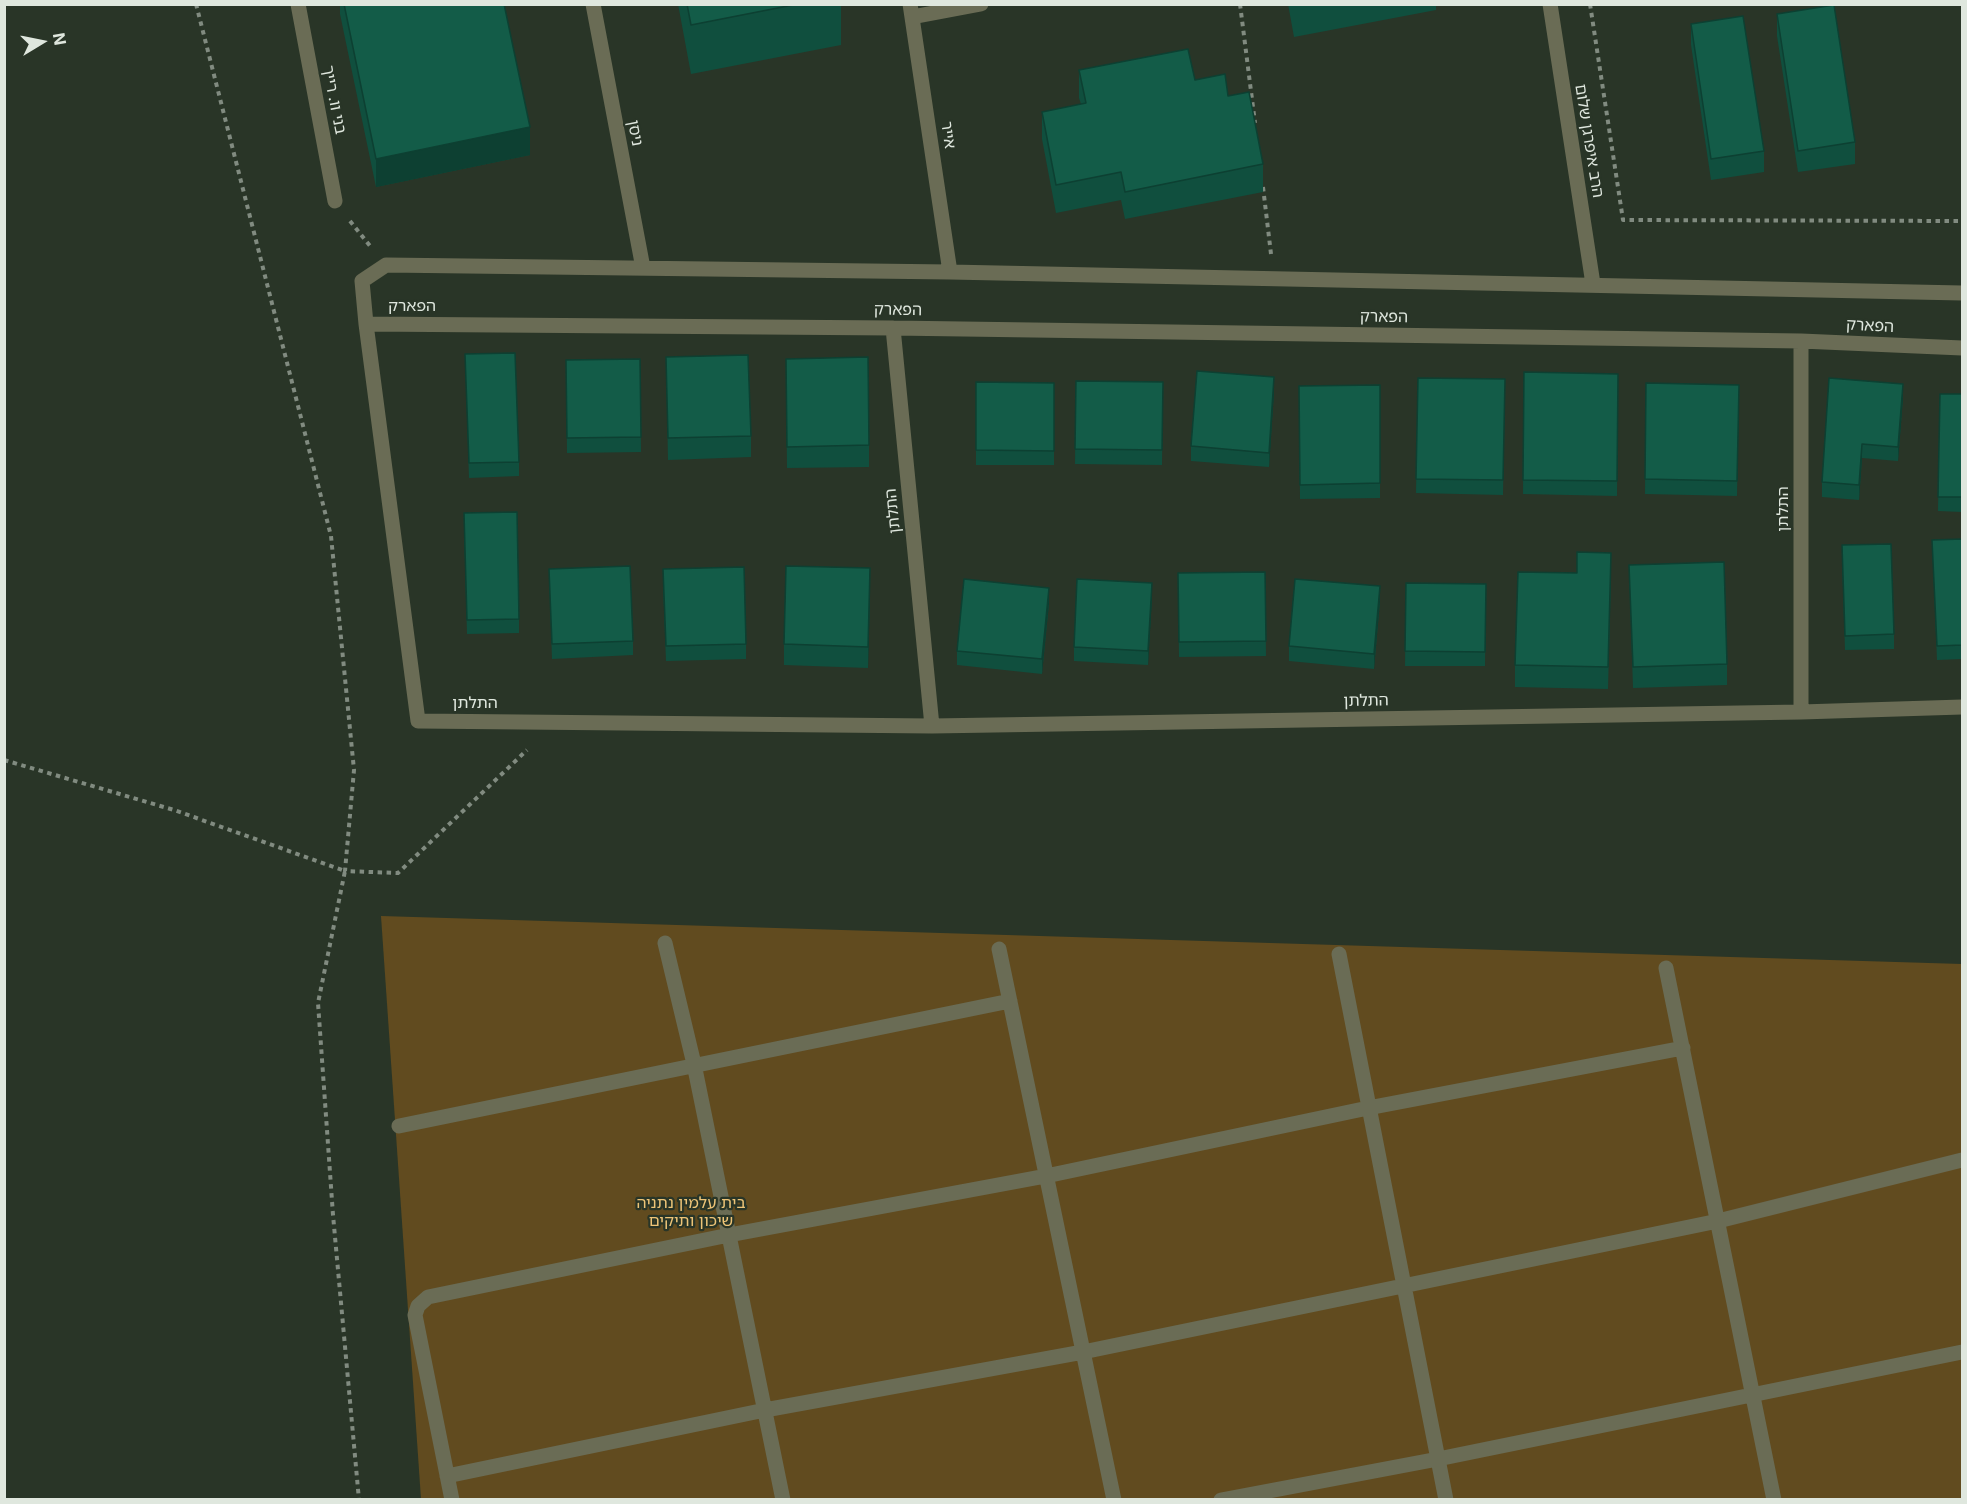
<!DOCTYPE html>
<meta charset="utf-8">
<style>
body{margin:0}
#map{position:relative;width:1967px;height:1504px;overflow:hidden;background:#293527;font-family:Inter,sans-serif}
canvas{display:block}
.frame{position:absolute;inset:0;border:6px solid #dfe7de;pointer-events:none}
.north{position:absolute;left:12px;top:12px;width:60px;height:60px;-webkit-text-stroke:4px #293527;paint-order:stroke;rotate:80deg;font-size:16px;font-weight:700;line-height:24px;text-align:center;color:#dfe7de}
.north::after{content:'';display:block;margin:auto;width:21px;height:27px;background:#dfe7de;clip-path:polygon(50% 0,100% 100%,50% 72%,0 100%)}
</style>
<div id="map">
<canvas width="1967" height="1504"></canvas>
<div class="frame"></div>
<div class="north">N</div>
</div>
<script>
const ctx = document.querySelector('canvas').getContext('2d');
ctx.lineJoin = 'round';
function fillPath(path, color) { ctx.fillStyle = color; ctx.fill(path, 'evenodd'); }
function trace(path, color, width, dash) { ctx.strokeStyle = color; ctx.lineWidth = width; ctx.lineCap = dash ? 'butt' : 'round'; ctx.setLineDash(dash || []); ctx.stroke(path); }
function write(font, color, halo, rows, align = 'center') {
  ctx.font = font + ' Inter,"Noto Sans Hebrew",sans-serif'; ctx.lineWidth = 4.5; ctx.setLineDash([]); ctx.textBaseline = 'middle'; ctx.strokeStyle = halo; ctx.fillStyle = color; for (const [text, x, y, turn = 0] of rows) {
    ctx.save(); ctx.translate(x, y); ctx.rotate((+turn || 0) * Math.PI / 180); ctx.textAlign = isNaN(turn) ? turn : align; if (halo) ctx.strokeText(text, 0, 0); ctx.fillText(text, 0, 0); ctx.restore();
  }
}
fillPath(new Path2D(`
 M381 916 1962 964V1499H421Z`), '#614b1f');
trace(new Path2D(`
 M196 4 331 536 354 770 345 871 398 873 527 750
 M1240 4 1255 123
 M1590 4 1623 220 1962 221
 M1263 187 1271 254
 M350 221 370 246
 M4 760 174 810 345 871 318 1003 333 1215 359 1500`), '#818b80', 4, [4.5, 4.5]);
trace(new Path2D(`
 M298 4 335 201
 M593 4 643 268
 M910 4 950 272
 M1550 4 1593 284
 M912 17 981 4
 M1962 293 950 272 386 265 362 281 366 324 418 721 932 726 1801 712 1962 707
 M366 324 893 328 1801 341 1962 348
 M893 328 932 726
 M1801 712V341
 M665 943 694 1064 783 1500
 M999 949 1114 1500
 M1339 954 1446 1500
 M1666 968 1774 1500
 M399 1126 1010 1001
 M447 1476 765 1410 1083 1352 1718 1221 1962 1160
 M452 1500 415 1315 418 1306 428 1297 729 1235 1046 1176 1368 1108 1683 1048
 M1221 1500 1438 1459 1962 1352`), '#6a6c55', 15);
fillPath(new Path2D(`
 M340 4H504L530 155 376 187 340 14Z
 M678 4H841V45L691 74Z
 M1288 4H1436V10L1294 37Z
 M1777 14 1855 142V164L1798 172 1777 36Z
 M1691 24 1764 151V172L1711 180 1691 45Z
 M1079 70 1195 80 1228 96 1263 164V192L1125 219 1121 200 1056 213 1042 139V112L1081 104 1079 98Z
 M465 354 519 462V476L469 478Z
 M666 357 751 436V457L668 460Z
 M640 359 641 452 567 453 566 360Z
 M1524 372 1618 374 1617 496 1523 494Z
 M1418 378 1505 379 1503 495 1416 493Z
 M786 380 869 445V467L787 468Z
 M1076 381 1163 382 1162 465 1075 464Z
 M976 382 1054 383V465H976Z
 M1646 383 1739 385 1737 496 1645 494Z
 M1380 385V498L1300 499 1299 386Z
 M1274 392 1269 467 1191 461V446Z
 M1940 394H1962V512L1938 511Z
 M1903 398 1898 461 1862 458 1859 500 1822 497V482Z
 M464 528 519 619V633L467 634Z
 M1962 539V659L1937 660 1932 540Z
 M1842 560 1894 634V649L1845 650Z
 M1629 565 1727 664V685L1633 688Z
 M549 569 633 641V655L552 659Z
 M1265 572 1266 656 1179 657 1178 573Z
 M1611 575 1608 689 1515 687V665Z
 M1406 583 1486 584 1485 666H1405Z
 M663 584 746 644V659L666 661Z
 M870 590 868 668 784 665V644Z
 M1152 597 1148 665 1074 661V647Z
 M1380 601 1374 669 1289 661V646Z
 M1049 603 1042 674 957 665V651Z`), '#104f3e');
fillPath(new Path2D(`
 M530 127V155L376 187V159Z
 M1274 377V392L1269 467V453Z
 M1903 384V398L1898 461V447Z
 M1862 444V458L1859 500V485Z
 M870 568V590L868 668V647Z
 M1152 583V597L1148 665V651Z
 M1380 586V601L1374 669V654Z
 M1049 588V603L1042 674V659Z`), '#0d4032');
const building = new Path2D(`
 M344 4H504L530 127 376 159Z
 M687 4H798L691 25Z
 M1834 5 1855 142 1798 151 1777 14Z
 M1743 16 1764 151 1711 159 1691 24Z
 M1188 49 1195 80 1225 74 1228 96 1249 92 1263 164 1125 192 1121 172 1056 185 1042 112 1086 103 1079 70Z
 M515 353 519 462 469 463 465 354Z
 M748 355 751 436 668 438 666 357Z
 M868 357 869 445 787 447 786 359Z
 M640 359 641 437 567 438 566 360Z
 M1197 371 1274 377 1269 453 1191 446Z
 M1524 372 1618 374 1617 481 1523 480Z
 M1418 378 1505 379 1503 480 1416 479Z
 M1829 378 1903 384 1898 447 1862 444 1859 485 1822 482Z
 M1076 381 1163 382 1162 450 1075 449Z
 M976 382 1054 383V451L976 450Z
 M1646 383 1739 385 1737 481 1645 479Z
 M1380 385V483L1300 485 1299 386Z
 M1940 394H1962V497H1938Z
 M517 512 519 619 467 620 464 513Z
 M1962 539V645L1937 646 1932 540Z
 M1891 544 1894 634 1845 636 1842 545Z
 M1577 552 1611 553 1608 667 1515 665 1518 572 1577 573Z
 M1724 562 1727 664 1633 667 1629 565Z
 M630 566 633 641 552 644 549 569Z
 M786 566 870 568 868 647 784 644Z
 M744 567 746 644 666 646 663 569Z
 M1265 572 1266 641 1179 642 1178 573Z
 M964 579 1049 588 1042 659 957 651Z
 M1077 579 1152 583 1148 651 1074 647Z
 M1295 579 1380 586 1374 654 1289 646Z
 M1406 583 1486 584 1485 652 1405 651Z`);
fillPath(building, '#135c48');
trace(building, '#0d4032', 1.5);
write('16px', '#dfe7de', '#293527', [
 ["בני וו. רייך",334,100,79],
 ["ניסן",635,133,79],
 ["אייר",948,135,82],
 ["הרב איפרגן שלום",1589,141,81],
 ["הפארק",412,306],
 ["הפארק",898,310,1],
 ["הפארק",1384,317,1],
 ["הפארק",1870,326,3],
 ["התלתן",1783,509,-90],
 ["התלתן",893,511,-96],
 ["התלתן",1366,701,-1],
 ["התלתן",475,703]
]);
write('16px', '#edc477', '#293527', [
 ["בית עלמין נתניה",691,1203],
 ["שיכון ותיקים",691,1221]
]);
</script>
